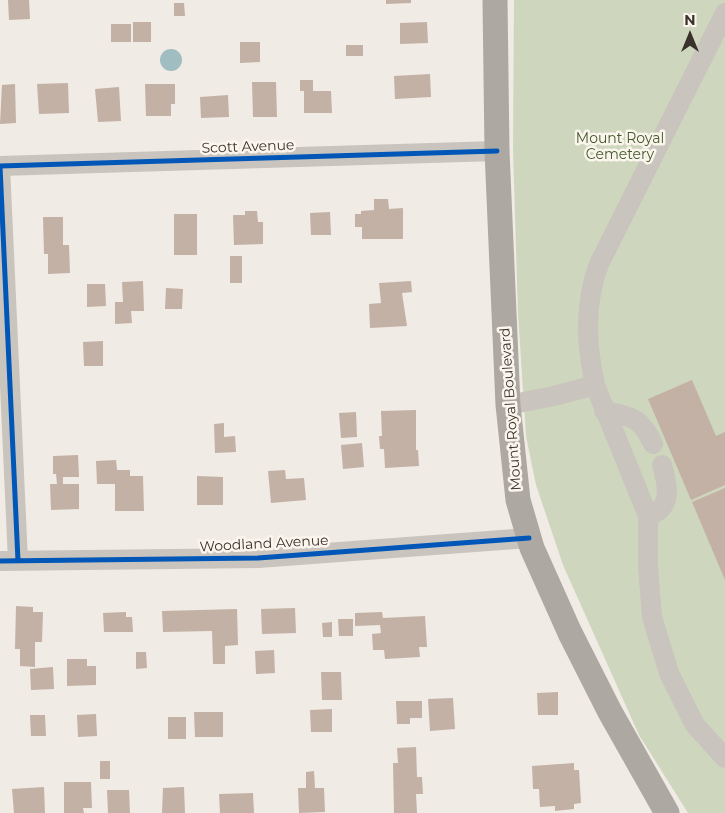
<!DOCTYPE html>
<style>
body{margin:0}
#map{position:relative;width:725px;height:813px;overflow:hidden;background:#f0ebe4;font-family:Montserrat,sans-serif}
canvas{display:block}
.north{position:absolute;left:665px;top:10px;width:50px;height:50px;-webkit-text-stroke:4px #fbf6ed;paint-order:stroke;rotate:0deg;font-size:14px;font-weight:700;line-height:20px;text-align:center;color:#3b312b}
.north::after{content:'';display:block;margin:auto;width:18px;height:22px;background:#3b312b;clip-path:polygon(50% 0,100% 100%,50% 72%,0 100%)}
</style>
<div id="map">
<canvas width="725" height="813"></canvas>
<div class="north">N</div>
</div>
<script>
const ctx = document.querySelector('canvas').getContext('2d');
ctx.lineJoin = 'round';
function fillPath(path, color) { ctx.fillStyle = color; ctx.fill(path, 'evenodd'); }
function trace(path, color, width, dash) { ctx.strokeStyle = color; ctx.lineWidth = width; ctx.lineCap = dash ? 'butt' : 'round'; ctx.setLineDash(dash || []); ctx.stroke(path); }
function write(font, color, halo, rows, align = 'center') {
  ctx.font = font + ' Montserrat,sans-serif'; ctx.lineWidth = 5; ctx.setLineDash([]); ctx.textBaseline = 'middle'; ctx.strokeStyle = halo; ctx.fillStyle = color; for (const [text, x, y, turn = 0] of rows) {
    ctx.save(); ctx.translate(x, y); ctx.rotate((+turn || 0) * Math.PI / 180); ctx.textAlign = isNaN(turn) ? turn : align; if (halo) ctx.strokeText(text, 0, 0); ctx.fillText(text, 0, 0); ctx.restore();
  }
}
fillPath(new Path2D(`
 M514 0H725V813H688L639 735 563 565 536 485 526 436 518 314 513 149Z`), '#cfd6be');
fillPath(new Path2D(`
 M160 60a11 11 0 1 1 22 0a11 11 0 1 1-22 0Z`), '#a0bec1');
fillPath(new Path2D(`
 M8 0H29L30 19 9 20Z
 M386 0H411V3L386 4Z
 M174 3H184L185 16H174Z
 M133 22H151V42H133Z
 M427 22 428 43 400 44V23Z
 M111 24H131V42H111Z
 M240 42H260V62L240 63Z
 M346 45H363V56H346Z
 M430 74 431 97 395 99 394 76Z
 M300 80H313V91H331L332 113H304V91H300Z
 M252 82H276L277 117H253Z
 M68 83 69 113 39 114 37 84Z
 M15 84 16 123 0 124 2 85Z
 M145 84H175V104H171V116H146Z
 M119 87 121 121 98 122 95 89Z
 M228 95 229 117 201 118 200 97Z
 M374 199H388L389 209 403 208V239H362V227H355V214H361V211L374 210Z
 M245 211H257L258 222H263V244L234 245 233 215H245Z
 M330 212 331 235H311L310 213Z
 M174 214H197V255H174Z
 M43 217H63V245H69L70 273 48 274V254H44Z
 M230 256H242V283H230Z
 M143 281 144 311H131L132 323 115 324V302H123L122 282Z
 M411 281 412 292 402 293 407 326 370 328 369 304 381 303 379 283Z
 M87 284H105L106 306 87 307Z
 M166 288 183 289 182 309H165Z
 M103 341V366H84L83 342Z
 M692 380 716 436 725 432V485L691 500 648 399Z
 M416 410V450H418L419 466 385 468 384 449H380L379 436H382L381 411Z
 M356 412 357 437 341 438 339 413Z
 M224 423V437L235 436 236 452 215 453 214 424Z
 M362 443 364 467 343 469 341 445Z
 M78 455 79 477H63V484H79V509L51 510 50 484H57L56 474H53V456Z
 M116 460 117 470H130V476H143L144 511H115V484H97L96 461Z
 M285 470 286 479 304 478 306 500 271 503 268 471Z
 M197 476 223 477V505H197Z
 M725 488V580L692 502Z
 M16 606 33 607V612H43L42 642H35V667L20 666V649H15Z
 M295 608 296 633 262 634 261 609Z
 M237 609 238 645 225 646V664H213L212 631 163 632 162 611Z
 M126 612V617H132L133 632H104L103 613Z
 M382 612 383 618 425 616 427 647H419L420 657 385 659 384 650H373L372 634 381 633 380 625 355 626V613Z
 M338 619H353V636H339Z
 M332 622V637H323L322 623Z
 M274 650 275 673 256 674 255 651Z
 M136 652H146L147 668 136 669Z
 M67 659H87V666H96V685L67 686Z
 M53 667 54 689 31 690 30 669Z
 M321 672H341L342 700H322Z
 M558 692V715H538L537 693Z
 M453 698 455 729 430 731 428 699Z
 M396 701H422V718H410V724H397Z
 M332 709V732H311L310 710Z
 M194 712H223V737H195Z
 M96 714 97 736 78 737 77 715Z
 M30 715H45L46 736H31Z
 M168 717H186V739H168Z
 M416 747 417 777H422L423 794H416L417 813H394L393 763H398L397 748Z
 M100 761H110V779H100Z
 M574 763V770H579L581 803 574 804V809L555 811V806L540 807 539 789H533L532 766Z
 M314 771 315 788H324L325 812 299 813 298 788H306V772Z
 M64 782H91L92 808H83L84 813H64Z
 M44 787 45 813H14L12 789Z
 M184 787 185 813H162L163 788Z
 M107 790H129L130 813H108Z
 M253 793 254 813H220L219 794Z`), '#c3b1a6');
trace(new Path2D(`
 M725 13 599 264C584 304 586 344 595 385L648 516V567L652 617 669 673 695 725 725 758
 M0 166 497 151
 M0 166 18 561
 M508 405 554 396 595 385
 M604 411C632 417 641 417 653 444
 M648 516C673 508 668 486 662 465
 M0 561 258 558 529 538`), '#c9c4bd', 20);
trace(new Path2D(`
 M495 0 497 151 508 405 518 500 532 548 570 633 610 712 667 813`), '#aea8a2', 25);
trace(new Path2D(`
 M0 166 497 151
 M0 166 18 561
 M0 561 258 558 529 538`), '#0057b8', 5);
write('14px', '#455a2d', '#fbf6ed', [
 ["Mount Royal",620,139],
 ["Cemetery",620,155]
]);
write('14px', '#3b312b', '#fbf6ed', [
 ["Scott Avenue",248,147,-2],
 ["Mount Royal Boulevard",511,409,-94],
 ["Woodland Avenue",264,544,-3]
]);
</script>
